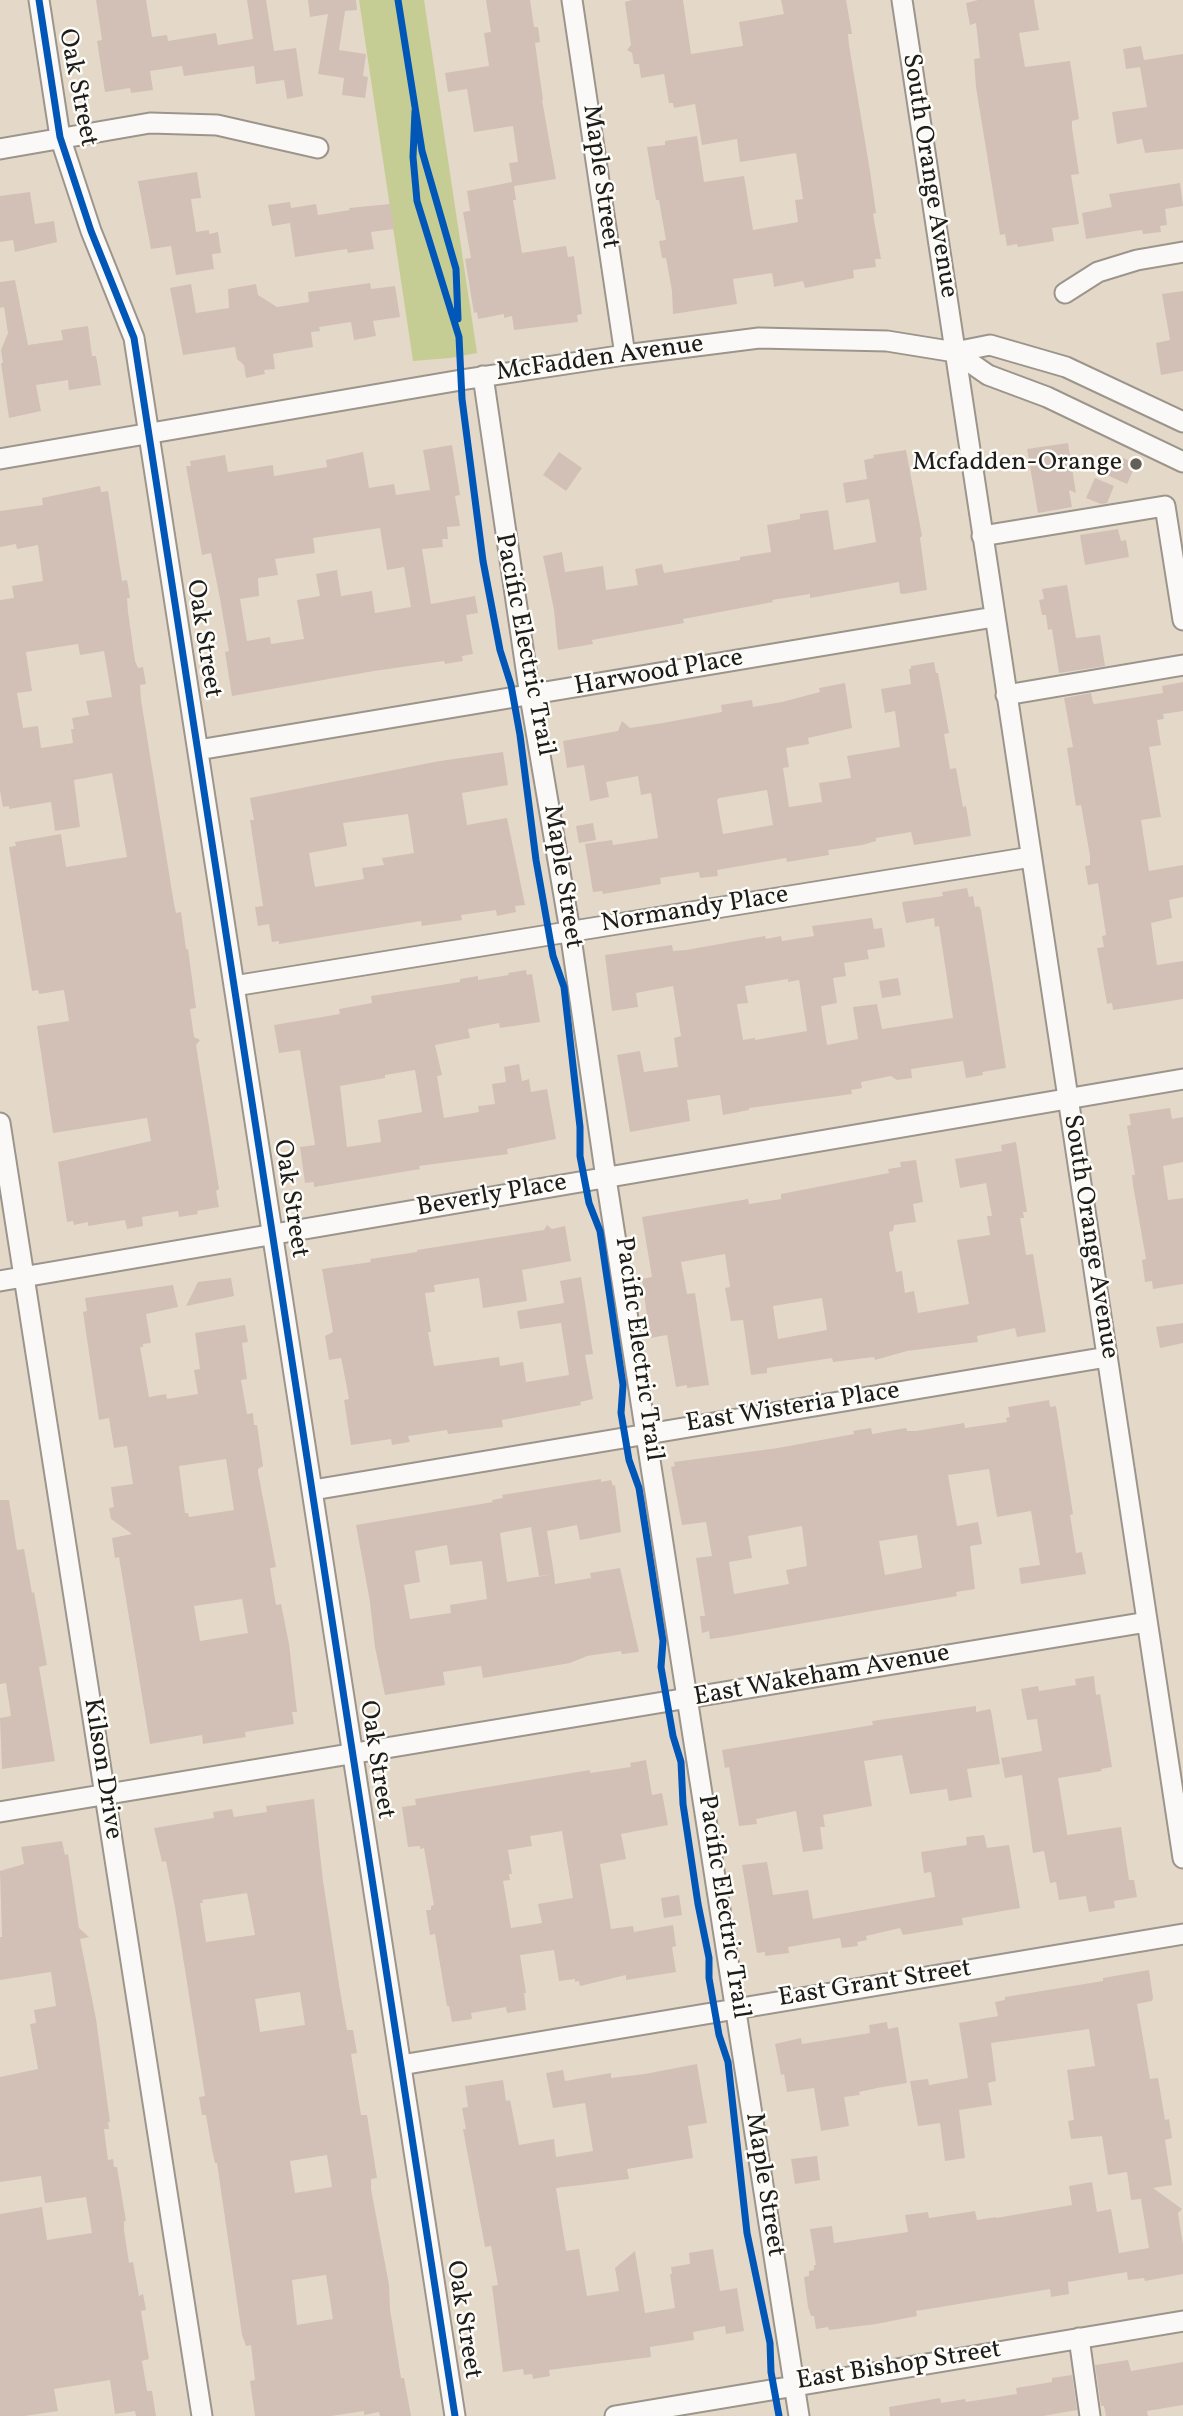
<!DOCTYPE html>
<style>
body{margin:0}
canvas{display:block;background:#e4d8c8}
</style>
<canvas width="1183" height="2416"></canvas>
<script>
const ctx = document.querySelector('canvas').getContext('2d');
ctx.lineJoin = 'round';
function fillPath(path, color) { ctx.fillStyle = color; ctx.fill(path, 'evenodd'); }
function trace(path, color, width, dash) { ctx.strokeStyle = color; ctx.lineWidth = width; ctx.lineCap = dash ? 'butt' : 'round'; ctx.setLineDash(dash || []); ctx.stroke(path); }
function write(font, color, halo, rows, align = 'center') {
  ctx.font = font + ' Vollkorn,serif'; ctx.lineWidth = 5; ctx.setLineDash([]); ctx.textBaseline = 'middle'; ctx.strokeStyle = halo; ctx.fillStyle = color; for (const [text, x, y, turn = 0] of rows) {
    ctx.save(); ctx.translate(x, y); ctx.rotate((+turn || 0) * Math.PI / 180); ctx.textAlign = isNaN(turn) ? turn : align; if (halo) ctx.strokeText(text, 0, 0); ctx.fillText(text, 0, 0); ctx.restore();
  }
}
fillPath(new Path2D(`
 M359 0H424L477 353 450 358 413 361Z`), '#c6cd94');
fillPath(new Path2D(`
 M96 0H146L152 37 167 35 168 41 216 33 218 45 253 39 247 0H266L274 51 296 48 303 96 287 99 284 80 256 84 254 66 184 76 182 66 150 71 153 90 131 93 130 88 105 92 97 41 102 40Z
 M308 0H356L357 10 345 11 339 50 366 54 363 76 368 77 365 98 342 95 344 78 318 74 328 14 310 17Z
 M486 0H530L534 27H538L540 42 535 43 543 100H542L556 179 514 186 516 200H513L522 253 566 246 568 257 574 256 582 314 577 315 578 322 514 330 512 316 504 318V314L478 319 477 312 474 313 465 259 471 258 463 212 470 211 467 191 512 182 509 163 518 162 513 126 474 132 467 89 448 92 445 73 489 66 484 33 491 32Z
 M632 0H683L691 54 743 46 739 22 784 14 781 0H846L852 34H848L849 45 870 171 876 213 873 214 881 259H875L876 267 853 270 854 278 805 288 803 281 774 287 772 273 733 279 737 304 673 314 672 291 666 258H662L659 241 666 240 659 200H656L647 147 665 145V141L697 136 704 182 744 176 753 230 798 222 795 200 803 199 796 153 740 162 737 139 702 145 695 104 674 108 673 103H669L664 74 641 78 639 64H634L632 53 627 50 631 45 625 2Z
 M978 0H1034L1039 30 1019 33 1025 67 1070 61 1079 119 1072 121V128L1079 174 1071 175 1079 224 1052 228 1054 241 1018 247 1017 244 1007 246 1005 234 1000 235 976 87 974 59 980 58 976 23 970 25 966 3Z
 M1141 46 1144 60 1183 54V149L1145 153 1142 139 1117 144 1112 112 1147 107 1140 67 1126 69 1123 49Z
 M197 172 201 198 191 199 196 232 209 230V234L218 232 221 253 212 254 214 269 176 275 171 246 151 249 138 181Z
 M1180 183 1183 206 1165 209 1167 225 1160 226 1161 232 1143 234 1142 230 1086 239 1082 213 1112 207 1109 194Z
 M30 192 35 224 54 221 57 242 15 252 13 240 0 242V196Z
 M290 202 291 208 316 204 318 215 350 210 349 208 390 204 394 229 371 232 374 249 348 253 347 249 295 257 290 223 272 226 268 205Z
 M15 280 28 345 63 340 61 330 88 326 92 356H96L101 385 69 390 68 380 36 385 41 411 9 418 1 363H3L1 350 8 333 4 307 0 308V282Z
 M370 283 371 289 395 286 400 317 373 321 376 336 354 340 351 322 319 327 320 331 311 332 313 347 273 354 275 369 264 370 265 374 246 378 244 365 237 359 235 347 183 355 170 288 191 284 196 313 229 308 228 289 256 284 258 295 277 307 309 302 308 292Z
 M1183 291V371L1161 375 1156 343 1170 340 1162 294Z
 M1068 443 1076 493 1069 490 1072 507 1038 513 1027 449Z
 M452 445 460 495 455 496 460 526 447 527 448 539H442L443 547 422 549 431 604 475 596 478 613 466 615 473 654 462 656 463 661 445 664 444 661 374 671 232 696 225 652 229 651 220 599 211 553 202 555 186 466H191L190 461 225 455 228 472 273 465 274 476 327 467 326 460 363 452 369 488 394 484 396 495 430 490 423 450ZM380 528 387 570 404 567 411 607 375 613 372 591 341 596 337 570 316 574 320 596 297 600 304 639 271 644 270 637 247 641 240 599 259 596 258 578 278 575 275 559 315 553 313 538Z
 M906 450 922 536 920 538 927 590 903 594 900 593 899 582 810 598V594L772 600 773 602 683 619 684 623 592 640 593 644 558 650 554 610 543 556 562 552 565 572 603 566 606 590 638 585 635 569 662 564 664 573 740 560V557L771 552 767 525 800 519V514L828 510 834 550 876 542 869 499 846 503 843 483 867 479 864 460 874 458 873 455Z
 M559 452 582 468 566 491 543 475Z
 M1117 455 1136 464 1127 484 1107 475Z
 M1095 478 1114 486 1107 503 1101 504 1086 498Z
 M100 486 101 492 108 491 122 581 127 580 130 598H127L128 612 135 661 138 668 143 667 146 684 140 685 141 700 174 904 176 913 181 912 186 949H188L196 1008 190 1009 194 1037 200 1040 196 1045 219 1189 216 1191 219 1207 197 1211 198 1214 179 1217 178 1211 142 1217 143 1226 127 1229 125 1220 88 1226V1222L74 1225 73 1221 67 1222 58 1162 151 1141 147 1118 53 1133 37 1026 69 1021 64 990 39 994 38 990 32 991 9 847 16 846 15 842 61 834 66 867 127 857 112 773 74 780 80 827 55 831 51 802 9 809V806L3 807 0 791V600L14 598 12 586 43 581 38 545 17 549 16 544 0 547V511L43 505 42 498ZM78 644 80 655 104 651 112 697 86 701 89 715 72 718 74 729H71L73 743 41 748 38 726 23 728 17 693 32 691 26 652Z
 M1118 529 1121 541 1126 540 1129 557 1085 565 1080 535Z
 M1067 585 1076 638 1100 635 1105 666 1059 673 1052 629 1048 630 1046 615H1042L1039 600 1044 599 1042 589Z
 M934 662 936 673H938L949 733 944 734 950 769 956 768 963 807 966 806 971 836 914 845 911 832 876 838V841L862 845 828 850 829 855 787 862 786 858 717 870 718 876 700 878 699 872 660 878 661 884 603 894 602 891 593 892 585 844 612 840 613 845 658 838 651 793 641 795 638 776 606 782 609 797 590 801 584 765 567 768 563 741 618 731 622 721 630 728 663 723 722 712 721 705 752 700 753 707 782 702 820 692 819 688 845 683 852 728 808 738 809 744 786 748 789 767 783 768 789 807 822 802 819 783 851 778 847 756 900 747 895 711 885 713 881 689 911 684 909 669H911V666ZM767 790 773 825 723 834 717 800 719 798Z
 M1183 682V711L1163 714 1164 719 1157 720 1161 745 1149 747 1161 817 1141 820 1149 871 1183 865V897L1169 900 1172 918 1151 923 1157 965 1183 961V999L1113 1010 1112 1003 1107 1004 1097 948 1104 947 1102 936 1106 935 1098 883 1088 885 1085 866 1090 865V856L1081 805 1076 806 1067 748 1073 747 1064 698 1091 693 1093 703 1095 704 1163 693 1162 686Z
 M503 752 508 785 462 793 467 825 507 818 525 905 515 906 516 912 497 916 496 910 461 915 462 920 422 926 421 921 279 944V941L272 942 269 924 258 926 255 907 263 906 250 820H254L250 798 440 761ZM408 814 414 853 382 858 384 865 362 868 364 879 315 887 309 853 347 846 343 823Z
 M593 823 596 840 579 843 576 826Z
 M967 888 969 897 973 896 975 907 979 906 981 910 1006 1068 982 1072 983 1075 966 1078 963 1061 911 1069 912 1078 897 1080 891 1076 861 1082 862 1088 851 1090 852 1094 749 1108V1110L723 1115 720 1095 687 1100 690 1121 630 1132 617 1055 640 1051 644 1072 678 1067 674 1038 681 1036 673 986 636 993 638 1007 612 1011 605 955 672 945 673 951 686 950 765 936 766 939 781 936 782 941 814 936 812 926 872 918 874 929 882 928 885 947 867 950 869 959 844 963 846 976 833 978 837 1003 821 1006 827 1045 858 1039 853 1007 877 1004 882 1029 953 1018 939 926 935 927 934 918 906 923 902 902 943 896 942 892ZM788 979V982L799 980 807 1031 755 1040V1038L743 1040 737 1004 748 1003 745 986Z
 M526 970 527 975 532 974 540 1022 500 1028 499 1023 468 1029 470 1038 435 1045 442 1075 437 1076 444 1118 479 1112 478 1106 495 1104 492 1084 506 1082 504 1067 519 1064 522 1081 529 1079 531 1092 547 1089 556 1139 507 1149 508 1154 419 1166 420 1169 314 1187V1182L305 1183 300 1147 315 1145 300 1050 279 1053 274 1025 340 1014 339 1009 372 1003 371 996 460 982V979L478 976V980L509 975 508 973ZM415 1070 422 1112 378 1120 381 1142 347 1147 340 1086 385 1078V1075Z
 M898 978 901 995 882 998 879 981Z
 M1170 1108 1172 1119 1183 1117V1162L1163 1166 1168 1200 1183 1198V1284L1153 1289 1152 1281 1145 1282 1142 1260 1146 1259 1133 1185 1132 1175H1135L1127 1126 1131 1125 1129 1114Z
 M1016 1142 1027 1212H1023L1024 1218H1020L1026 1255 1033 1254 1046 1332 1017 1337 1015 1328 977 1336 978 1342 907 1351 875 1360 874 1357 833 1362 832 1358 767 1368V1373L751 1375 743 1320 731 1321 725 1288 730 1287 725 1254 681 1262 687 1294 695 1293 709 1385 687 1388V1385L676 1387 667 1335 650 1338 642 1279 652 1277 642 1217 748 1199 749 1204 781 1199V1194L889 1173 888 1169 901 1167 900 1162 916 1160 923 1202 913 1204 916 1222 894 1225 893 1231 889 1232 896 1272 902 1271 905 1293 914 1291 918 1313 969 1304 957 1240 990 1235 987 1216H992L986 1183 960 1188 955 1159 1002 1151 1001 1145ZM822 1298 827 1330 778 1339 773 1306Z
 M547 1225 552 1229 565 1226 571 1261 522 1270 527 1301 483 1308 479 1278 434 1285 435 1292 425 1293 431 1332H428L434 1366 499 1357 500 1366 523 1362 526 1382 569 1375 561 1323 520 1329 517 1311 564 1303 560 1281 581 1277 593 1354 585 1355 593 1399 580 1402 581 1405 502 1420 503 1427 448 1434 447 1430 408 1436 410 1442 392 1445 391 1439 351 1445 344 1400 349 1399 343 1367 341 1358 329 1360 325 1336 333 1332 322 1269 371 1262 370 1259 417 1252V1250L544 1230Z
 M231 1278 234 1296 186 1306 198 1282Z
 M173 1285 178 1307 146 1314 151 1343 143 1344V1347H140L149 1397 166 1394 167 1399 198 1394 194 1370 200 1369 195 1333 245 1325 248 1342 242 1343 247 1379 241 1380 247 1414 253 1413 254 1425H257L263 1466 258 1469V1472L276 1567 270 1568 276 1605 281 1604 289 1644 297 1712H292L294 1724 245 1732 246 1737 203 1744 202 1735 150 1744 119 1557 115 1558 112 1538 132 1534 111 1519 109 1508 114 1507 111 1487 133 1484 127 1446 114 1448 109 1418 99 1420 83 1312 87 1311 85 1298ZM226 1459 234 1510 189 1517 188 1513H185L179 1466ZM242 1599 248 1633 200 1641 194 1606Z
 M1183 1323V1343L1160 1348 1156 1327Z
 M1049 1400 1050 1407 1056 1406 1073 1514 1070 1515 1076 1553 1082 1552 1086 1574 1021 1584 1019 1568 1040 1565 1031 1511 997 1517 989 1469 948 1475 957 1526 978 1522 982 1544 970 1546 975 1589 956 1592 957 1596 731 1636 710 1639 709 1631 702 1633 700 1616H705L696 1558 712 1556 706 1522 682 1525 671 1467 675 1466 674 1462 778 1448 854 1434 853 1431 871 1428 872 1434 906 1428 907 1431H916L964 1423 965 1428 1007 1422 1006 1418 1010 1417 1008 1407ZM802 1526 807 1566 786 1570 789 1584 734 1594 729 1562 752 1558 748 1536ZM917 1535 922 1568 885 1575 879 1541Z
 M601 1479V1482L611 1480 613 1486 615 1485 621 1532 580 1540 577 1525 547 1531 554 1574 539 1576 531 1527 500 1533 507 1582 554 1574 555 1584 591 1578 590 1573 620 1568 639 1652 622 1654 621 1651 587 1656 570 1663 483 1678 481 1666 443 1672 445 1685 385 1695 375 1647 370 1602 356 1525 493 1502 492 1500 503 1498 502 1495ZM447 1545 450 1565 482 1561 487 1599 450 1605 451 1613 410 1619 404 1585 420 1582 415 1551Z
 M0 1500H9L17 1550 24 1549 32 1593 34 1592 47 1665 39 1667 55 1761 2 1769 0 1718 11 1716 6 1683 0 1684Z
 M1094 1676 1096 1695 1100 1694 1112 1767 1101 1769 1102 1771 1058 1778 1067 1833V1835L1121 1827 1129 1880H1134L1137 1897 1114 1901 1115 1908 1089 1912 1086 1896 1059 1900 1056 1882 1050 1883 1044 1851 1033 1853 1022 1775 1005 1778 1001 1758 1042 1751 1037 1719 1027 1720 1021 1689 1038 1686 1039 1691 1076 1685 1075 1679Z
 M976 1706V1712L990 1709 991 1711 1000 1764 967 1769 972 1797 949 1801 947 1789 910 1794 902 1755 864 1761 872 1806 823 1815 825 1827H820L823 1849 803 1852 796 1811 756 1819 757 1824 739 1826 729 1767 725 1768 722 1750 873 1725 872 1721Z
 M646 1760 652 1795 662 1793 668 1825 621 1834 626 1859 600 1864 611 1929 633 1926 634 1932 673 1925 676 1946 672 1947 676 1972 626 1980V1975L580 1986 579 1981 575 1982V1979L559 1981 554 1950 520 1955 526 1993H524L526 2010 507 2013 506 2007 471 2013 472 2019 452 2022 449 2006H447L435 1934 430 1935 426 1910H431V1906L434 1905 424 1848 420 1849V1846L408 1847 402 1807 416 1805 415 1799 590 1770V1773L631 1767 630 1763ZM562 1831 573 1898 538 1904 542 1923 511 1928 503 1881 510 1880 509 1874H512L508 1850 532 1846 530 1836Z
 M314 1799 323 1881 340 1991 347 2030H353L357 2053 351 2054 361 2115H367L377 2178 371 2179V2189L389 2285 390 2309 401 2378H404L411 2416H380L379 2412 364 2415V2411L331 2416H255L250 2381 255 2380 251 2345 246 2346 242 2335 217 2163H215L212 2150 206 2115H202L199 2097 205 2096 175 1907 166 1861 162 1862 154 1828 214 1818 213 1812 232 1809 234 1817 267 1812 266 1806ZM247 1893 255 1935 206 1942 200 1903H203L202 1900ZM300 1992 305 2025 260 2032 255 1999ZM327 2155 332 2187 295 2193 290 2161ZM326 2275 333 2319 297 2325 292 2280Z
 M984 1835 987 1848 1009 1845 1020 1908 962 1918 963 1925 903 1935 900 1928 866 1936 867 1940 857 1942 858 1946 842 1948 840 1938 788 1947 789 1953 765 1956V1952L757 1953 742 1865 767 1862 773 1895 808 1890 813 1919 935 1897 931 1872 924 1873 921 1852 967 1845 966 1837Z
 M62 1841 65 1855 68 1854 79 1928 89 1937 80 1939 96 2019 110 2122H108L109 2129H104L108 2160 113 2159 114 2167H117L126 2221H124V2230L129 2263 133 2262 139 2296 143 2294 146 2310 141 2311 149 2359 142 2361 147 2391H152L156 2416H136L135 2411 115 2414 110 2380 54 2389 58 2411 24 2416H0V2214L42 2207 47 2240 92 2233 86 2197 45 2203 41 2176 0 2182V2077L38 2069 30 2024 36 2023 34 2010 56 2006 51 1972 0 1980V1937H2L0 1871 24 1864 21 1847Z
 M679 1895 682 1915 664 1918 661 1898Z
 M1149 1970 1153 1998 1152 2001 1137 2004 1150 2079 1158 2078 1165 2120 1169 2119 1172 2138 1165 2140 1172 2185 1153 2188 1182 2209 1178 2213 1183 2245V2274L1145 2281 1144 2278 1128 2280 1127 2272 1068 2282 1069 2294 1051 2297 1050 2289 916 2311 917 2316 876 2324 829 2330 828 2327 816 2329 814 2316H811L808 2307 804 2277 809 2276V2271L814 2270V2265H816L810 2229 832 2226 834 2243 908 2232 905 2215 928 2212 929 2218 975 2211 977 2220 996 2217V2218L1072 2205 1069 2186 1092 2182 1097 2212 1111 2209 1119 2253 1149 2248 1141 2199 1131 2200 1127 2172 1108 2175 1102 2136 1071 2139 1068 2121 1074 2120 1067 2070 1095 2066 1089 2029 991 2043 996 2081 988 2083 992 2105 959 2110 965 2158 945 2161 940 2123 918 2126 910 2081 928 2079 929 2085 968 2078 959 2023 998 2016 995 2002 1005 2000V1997L1103 1981V1978Z
 M887 2022 888 2029 898 2027 907 2083 877 2088 859 2092 860 2095 844 2097 849 2126 821 2131 814 2088 787 2092 784 2074 781 2075 775 2044 801 2038 802 2044 870 2033 869 2025Z
 M697 2064 707 2123 688 2126 693 2158 627 2169 629 2179 556 2188 566 2251 579 2249 587 2296 619 2291 615 2268 635 2251 645 2313 675 2308 670 2274H672L671 2267 690 2264 689 2253 713 2249 720 2291 737 2288 744 2331 726 2334 725 2326 693 2332 694 2340 650 2347 651 2357 549 2370 550 2376 533 2379 532 2374 524 2375 523 2369 503 2372 492 2286 498 2285 491 2246 485 2247 463 2129H466L462 2108 468 2107 465 2086 503 2080 506 2101 510 2100 519 2145 554 2139 556 2157 593 2151 585 2103 553 2108 546 2073 563 2070 565 2081 611 2073V2078L645 2074Z
 M817 2156 820 2180 795 2184 791 2159Z
 M1128 2360 1131 2371 1183 2362V2405L1147 2411 1148 2416H1106L1104 2406H1101L1095 2365Z
 M1072 2375 1077 2410 1043 2416H890L889 2407 940 2398 941 2403 965 2399 966 2402 1017 2394 1016 2388 1052 2382V2378Z`), '#d2c0b6');
const minor = new Path2D(`
 M39 0 60 137 91 231 134 338 455 2416
 M572 0 625 355
 M902 0 1183 1858
 M0 149 150 123 217 125 318 148
 M1065 293 1098 272 1137 260 1183 252
 M955 352 988 375 1047 397 1183 462
 M483 376 530 696 570 931 606 1178 799 2416
 M0 459 461 380 625 355 759 338 887 341 955 352 990 345 1066 367 1183 422
 M982 536 1165 506 1183 620
 M1006 695 1183 665
 M198 750 994 617
 M234 986 1031 857
 M0 1123 202 2416
 M0 1281 1183 1079
 M313 1490 1107 1357
 M0 1812 1147 1622
 M401 2065 1183 1934
 M1079 2338 1090 2416
 M615 2416 1183 2321`);
trace(minor, '#9c958c', 23);
trace(minor, '#fbf9f7', 19);
trace(new Path2D(`
 M39 0 60 137 91 231 134 338 455 2416
 M398 0 422 151 456 269 458 319
 M415 111 413 157 417 201 459 337 462 399 483 561 500 650 511 685 520 735 536 860 553 956 564 987 580 1127V1156L589 1203 600 1231 623 1385 621 1413 629 1460 639 1488 663 1641 661 1667 673 1736 681 1762 683 1804 698 1904 709 1958V1978L719 2035 728 2062 747 2233 770 2343 771 2372 779 2416`), '#0057b8', 7);
for (const [x, y, r, color] of [
 [1136,464,7,"#625e58"]
]) { const dot = new Path2D(); dot.arc(x, y, r, 0, 2 * Math.PI); ctx.fillStyle = color; ctx.fill(dot); trace(dot, '#fdfcf7', 2.5); }
write('26px', '#1c1c1c', '#fdfcf7', [
 ["Oak Street",76,88,79],
 ["South Orange Avenue",928,176,81],
 ["Maple Street",599,177,82],
 ["McFadden Avenue",600,360,-8],
 ["Oak Street",202,639,81],
 ["Pacific Electric Trail",523,645,79],
 ["Harwood Place",659,674,-10],
 ["Maple Street",561,877,81],
 ["Normandy Place",695,911,-9],
 ["Beverly Place",492,1197,-10],
 ["Oak Street",289,1199,81],
 ["South Orange Avenue",1089,1237,81],
 ["Pacific Electric Trail",637,1349,82],
 ["East Wisteria Place",793,1409,-9],
 ["East Wakeham Avenue",822,1677,-10],
 ["Oak Street",375,1760,81],
 ["Kilson Drive",101,1769,81],
 ["Pacific Electric Trail",722,1907,81],
 ["East Grant Street",875,1985,-9],
 ["Maple Street",763,2185,81],
 ["Oak Street",462,2320,81],
 ["East Bishop Street",899,2367,-9]
]);
write('26px', '#1c1c1c', '#fdfcf7', [
 ["Mcfadden-Orange",1122,464]
], 'right');
</script>
